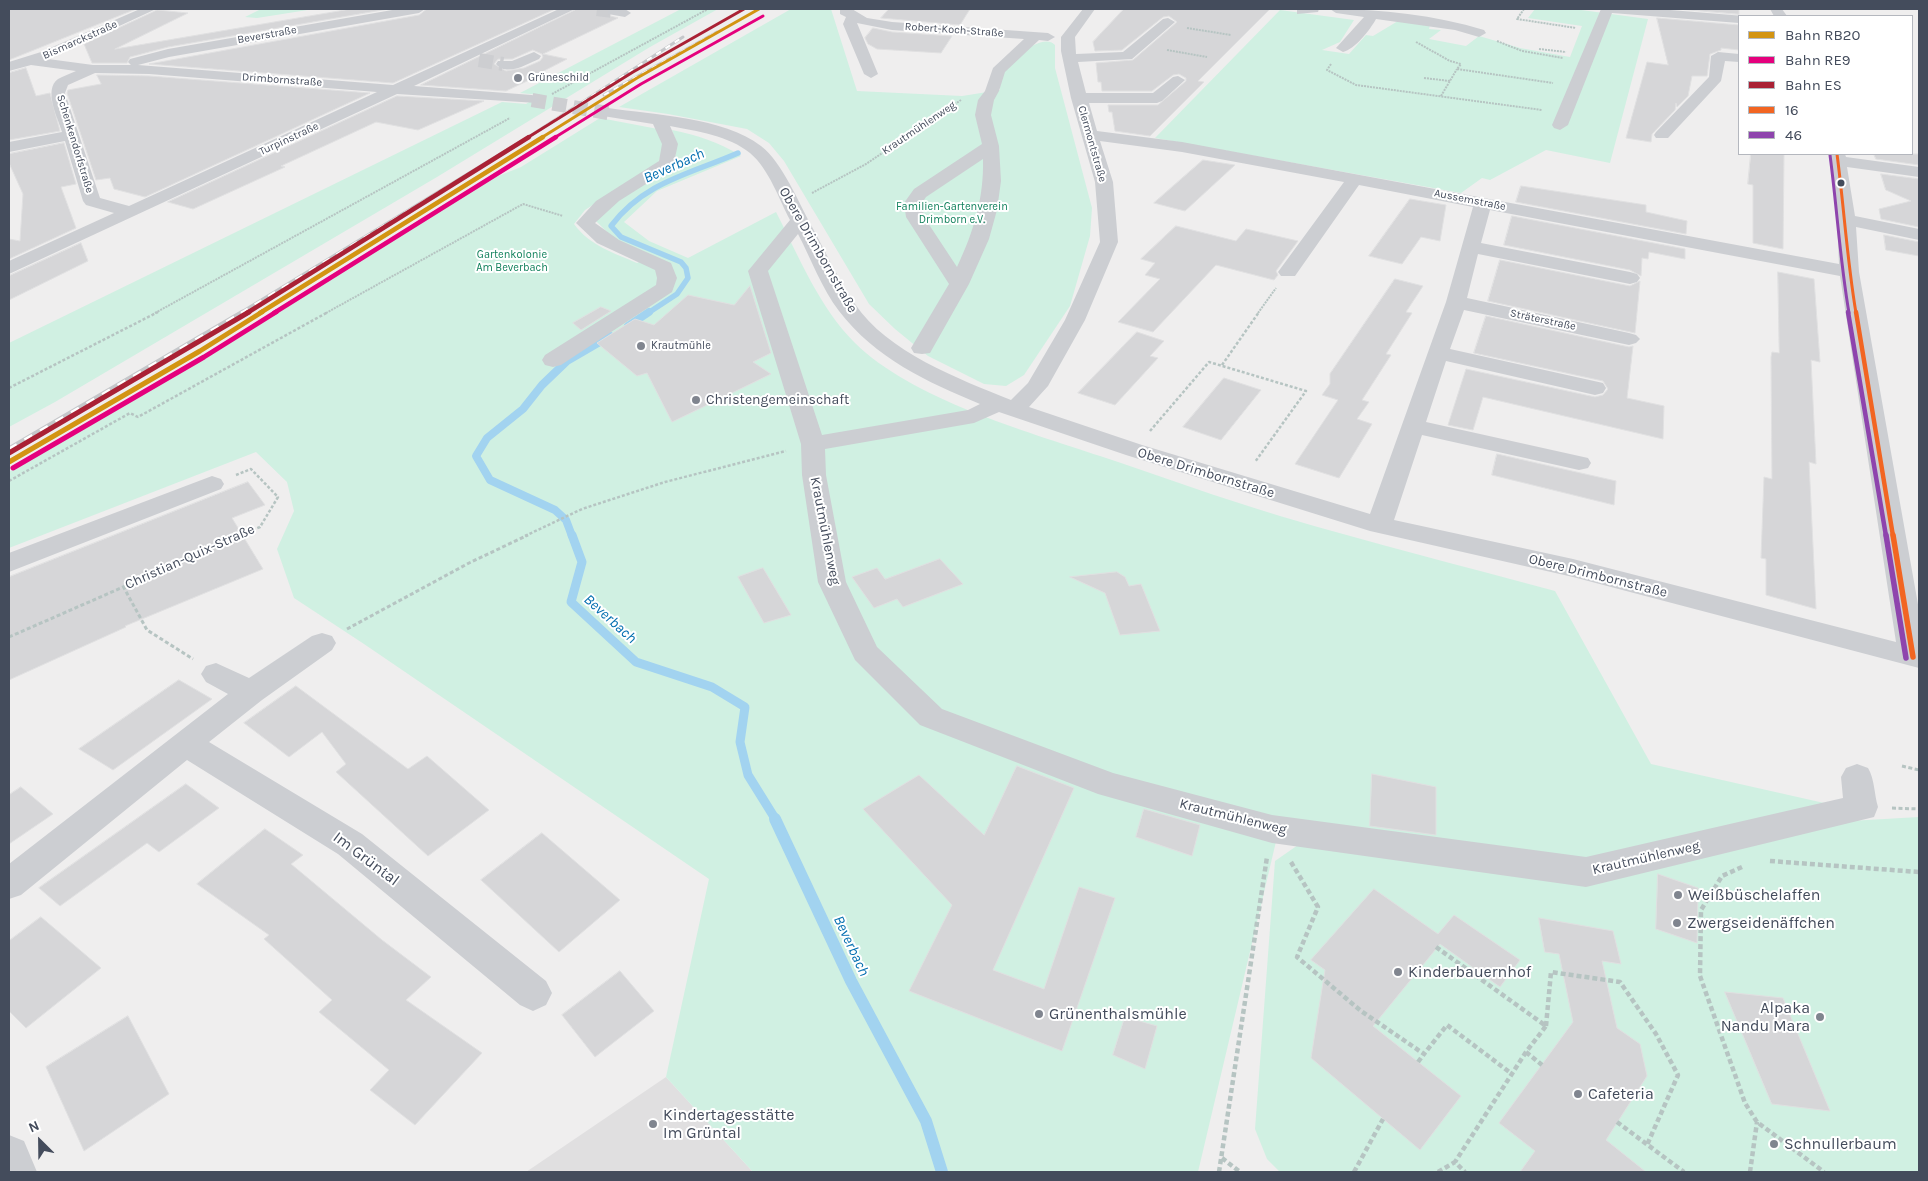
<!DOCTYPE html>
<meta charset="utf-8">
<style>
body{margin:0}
#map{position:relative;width:1928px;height:1181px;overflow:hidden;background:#efeeee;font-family:Karla,sans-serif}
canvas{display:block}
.frame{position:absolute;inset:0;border:10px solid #444c5c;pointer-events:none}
.legend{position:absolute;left:1738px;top:15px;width:175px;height:140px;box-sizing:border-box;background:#fff;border:1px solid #b4b7be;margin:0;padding:6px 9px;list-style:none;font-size:15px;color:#444c5c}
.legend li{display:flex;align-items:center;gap:10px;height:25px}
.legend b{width:25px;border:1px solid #b4b7be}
.north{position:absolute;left:15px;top:1116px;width:50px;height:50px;-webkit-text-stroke:4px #fff;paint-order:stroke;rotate:337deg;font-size:14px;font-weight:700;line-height:20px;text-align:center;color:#444c5c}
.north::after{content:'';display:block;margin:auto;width:18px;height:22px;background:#444c5c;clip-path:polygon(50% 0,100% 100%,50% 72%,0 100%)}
</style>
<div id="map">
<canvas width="1928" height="1181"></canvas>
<div class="frame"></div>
<ul class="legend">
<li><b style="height:6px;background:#d39412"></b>Bahn RB20</li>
<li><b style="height:6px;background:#e5007d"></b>Bahn RE9</li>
<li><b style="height:6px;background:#aa2135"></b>Bahn ES</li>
<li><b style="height:6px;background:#f26522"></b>16</li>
<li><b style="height:6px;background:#8e44ad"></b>46</li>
</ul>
<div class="north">N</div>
</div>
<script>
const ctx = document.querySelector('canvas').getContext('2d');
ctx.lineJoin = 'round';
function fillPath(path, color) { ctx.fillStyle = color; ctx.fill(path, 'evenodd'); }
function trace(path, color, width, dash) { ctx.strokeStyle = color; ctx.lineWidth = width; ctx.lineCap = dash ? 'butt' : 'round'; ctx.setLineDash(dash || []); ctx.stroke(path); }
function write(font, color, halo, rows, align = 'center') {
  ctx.font = font + ' Karla,sans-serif'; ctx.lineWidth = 4; ctx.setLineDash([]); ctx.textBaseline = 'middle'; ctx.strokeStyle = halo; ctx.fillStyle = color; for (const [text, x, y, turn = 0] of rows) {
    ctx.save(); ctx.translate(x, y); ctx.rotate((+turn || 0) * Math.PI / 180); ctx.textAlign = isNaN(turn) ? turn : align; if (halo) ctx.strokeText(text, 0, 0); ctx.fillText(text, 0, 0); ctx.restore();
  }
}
fillPath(new Path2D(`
 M666 1077 753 1172H526Z`), '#e0dfe0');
fillPath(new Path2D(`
 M261 9H314L257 18 245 17Z
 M681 9H718L650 47 437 177 55 402 9 427V343L502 102 526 104 540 95 520 93Z
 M791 9H831L857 91 962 96 1000 90C1000 85 1000 78 1002 74 1007 63 1042 31 1055 45V68L1092 208 1090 236 1070 306 1024 375 1006 386 984 384 928 356 895 329 869 304 784 161 769 143 747 129 668 114 619 107Z
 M1535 9H1574L1648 19 1610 163 1546 150 1490 180 1482 178 1461 193 1155 138 1280 10 1354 20 1340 42 1322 50 1349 54 1366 35 1373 36 1398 21 1430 25 1429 29 1441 30 1429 39 1466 46 1479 36 1520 48 1570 57 1582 26 1528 18Z
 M600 118 658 129 665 144 658 163 585 210 574 224C590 246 614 253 637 263L650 256 615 240 596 221 603 210 674 163 677 144 672 130C697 135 719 142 741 156L657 191 624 222 649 241 688 258 776 212C799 257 819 307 855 343 912 399 1025 431 1100 456 1160 476 1220 498 1280 516 1371 543 1463 566 1555 591L1651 764 1833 805 1568 862 1278 833 1198 1172H753L666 1077 709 879 364 644 294 598 277 549 294 511 287 482 256 452 9 548V472L122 407 486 181 521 167Z
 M1919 817V1172H1280L1267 1159 1255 1129 1275 861 1298 845 1570 875 1815 823Z`), '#d0f0e2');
trace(new Path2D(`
 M648 313 677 294 688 278 686 268 681 262 621 237 611 226C644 182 690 174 738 153`), '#a2d3f0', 5.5);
trace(new Path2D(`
 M628 326 649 312
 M572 536 566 520 555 510 490 480 476 456 487 438 523 409 542 385 567 361 610 336`), '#a2d3f0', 8);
trace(new Path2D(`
 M572 535 582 562 571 602 636 662 712 687 745 707 740 742 748 775 776 820`), '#a2d3f0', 9);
trace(new Path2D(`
 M775 819 851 981 926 1121 942 1172`), '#a2d3f0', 12);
const building = new Path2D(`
 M9 9H136L9 60Z
 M351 9H388L168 47 130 57 127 63H92L84 44 157 10 188 13 115 49Z
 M427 9H555L393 83 149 64 419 15Z
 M577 9H606L607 15 618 18 543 54 567 59 540 73H544L506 91 421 85ZM533 50 542 54 543 57 540 61 524 68 506 71 494 64 498 59H512Z
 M889 9H970L960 25 881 18Z
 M1124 9H1270L1198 81 1204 82 1150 136 1115 131 1112 112H1109L1108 105H1158L1186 81V78L1179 74 1173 75 1152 91H1102L1101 82H1098L1096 63 1133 60 1177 22 1169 16 1163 17 1122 50 1095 51 1093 42Z
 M1678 9H1739V14Z
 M1657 18 1739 25V50L1721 48V50L1710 54 1707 76H1692L1688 96 1677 107 1676 103 1675 110 1652 134 1651 142 1626 138 1647 62 1668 65Z
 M873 28 892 32 952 36 941 53 877 49 868 44 865 38Z
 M26 68 36 96 50 93 60 131 9 140V73Z
 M97 75 149 76 370 93 145 197 114 189 110 178 96 180 67 93 68 90 101 84Z
 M397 96 484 101 418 130 376 122 281 166 285 167 193 209 168 202Z
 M64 143 76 184 61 187 76 228 9 259V239L20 241 23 194 9 163V154Z
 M1751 154H1784L1783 249 1753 243V185L1748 184Z
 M1874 154H1919V165L1876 159Z
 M1203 160 1235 165 1185 211 1154 203Z
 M1881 174 1919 179V227L1881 219 1879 209 1911 201 1886 190Z
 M1521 186 1646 205V212L1687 221 1686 234 1516 202Z
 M1410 199 1446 205 1440 241 1421 237 1402 264 1369 256Z
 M1512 216 1685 249V259L1649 252 1648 259 1642 258 1641 276 1630 270 1504 245Z
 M1176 226 1236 241 1246 229 1298 241 1276 271 1278 275 1274 280 1216 265 1153 332 1118 322 1160 279 1145 275 1155 263 1141 259Z
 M1884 235 1919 242V256L1886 250Z
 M81 243 88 261 9 300V276Z
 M1500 260 1630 286 1640 281 1635 333 1488 301Z
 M1778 272 1814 279 1820 362 1811 360 1816 464 1809 462 1816 609 1766 595V559L1761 558 1764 477 1772 479 1771 357 1772 352 1779 353Z
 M1395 279 1423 286 1406 312 1412 313 1386 354 1391 355 1362 400 1369 402 1357 419 1372 424 1339 478 1295 464 1338 400 1322 395 1330 384V374Z
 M750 286 771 353 753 362 771 374 672 422 647 373 637 376 597 343 635 319 654 325 688 295 734 305Z
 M601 307 611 311 581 330 573 323Z
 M1486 316 1629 347 1633 346 1627 398 1664 406 1663 439 1483 397 1473 430 1448 425 1466 369 1595 397 1603 395 1608 389 1603 381 1474 353Z
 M1137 332 1164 341 1150 356 1158 358 1115 405 1078 393Z
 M1224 378 1261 390 1221 440 1183 427Z
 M1497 454 1616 481 1614 505 1492 475Z
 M248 482 265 505 232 518 263 569 125 626 126 627 9 680V577Z
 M940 559 963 584 903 607 897 599 874 608 852 577 877 568 885 579Z
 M763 568 791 615 764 623 738 577Z
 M1117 572 1125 577 1129 586 1141 584 1160 631 1120 635 1105 593 1070 577Z
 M179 680 212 699 113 770 79 749Z
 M296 686 408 769 427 756 489 810 428 856 336 772 346 764 322 732 289 757 244 723Z
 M1017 766 1074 788 993 970 1044 989 1079 887 1115 898 1062 1051 909 991 952 905 863 809 919 775 984 835Z
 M1372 774 1436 787V835L1370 826Z
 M186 784 219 808 159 852 147 843 60 906 39 888Z
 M21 787 53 814 9 844V795Z
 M1144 809 1200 825 1192 856 1136 837Z
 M265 829 303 855 291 864 382 940 431 977 406 1000 482 1053 415 1125 370 1090 389 1070 319 1012 332 1000 264 939 269 935 197 884Z
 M542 833 620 900 559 952 481 880Z
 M1658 874 1698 888 1697 943 1656 929Z
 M1374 889 1438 934 1454 915 1520 960 1500 987 1440 944 1373 1026 1461 1096 1420 1150 1311 1058 1325 970 1311 960Z
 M41 917 101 968 26 1028 9 1011V941Z
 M1539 918 1613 931 1621 964 1602 961 1617 1028 1640 1044 1647 1076 1606 1140 1646 1172H1520L1535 1151 1499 1123 1573 1022 1559 954 1545 952Z
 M620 971 654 1011 595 1057 562 1015Z
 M1725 992 1783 998 1830 1111 1772 1104Z
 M128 1016 169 1094 84 1151 46 1067Z
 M1125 1017 1157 1026 1145 1069 1113 1055Z`);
fillPath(building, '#d6d6d8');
trace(building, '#e0e0e1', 1);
trace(new Path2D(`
 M597 9 613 11
 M479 60 503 64
 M532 100 608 113`), '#cdced1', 14, [14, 7]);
trace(new Path2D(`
 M1524 9 1517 19 1576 28
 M1187 28 1231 35
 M1497 41 1522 51 1563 58
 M1416 42 1450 61 1461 64 1457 69 1553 83
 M1539 49 1566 52
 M1167 50 1207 57
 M1331 64 1327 70 1356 85 1542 110
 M1424 78 1450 81
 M552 94 708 9
 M1441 96 1457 69
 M812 193 866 164 961 100
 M155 313 510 118
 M326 313 523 204 563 216
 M1258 313 1276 288`), '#b6c4c2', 2, [2, 1]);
trace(new Path2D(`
 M1222 365 1259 312
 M9 388 158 312
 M1150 431 1209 362 1306 391 1255 462
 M236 475 251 469 278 497 260 527 239 536
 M9 481 130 413 138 417 328 312
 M525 536 582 509 665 482 786 451`), '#b6c4c2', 2.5, [3, 2]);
trace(new Path2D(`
 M123 586 147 630 193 659
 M347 629 469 563 528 535
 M9 637 242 535
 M1902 766 1919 770
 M1892 808 1919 809`), '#b6c4c2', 3, [4, 2.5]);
trace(new Path2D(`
 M1770 861 1919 872
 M1291 862 1318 907 1297 957 1361 1011 1424 1054 1447 1025 1512 1074
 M1742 867 1722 876 1701 910 1700 976 1745 1103 1757 1122 1824 1172
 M1436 947 1546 1026 1526 1052 1455 1162
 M1546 1026 1551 972 1620 982 1656 1034 1678 1075 1647 1145
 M1526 1052 1542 1065
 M1418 1062 1424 1054
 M1617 1122 1684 1172
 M1222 1158 1240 1172
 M1219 1172 1267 857
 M1354 1172 1383 1119
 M1438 1172 1455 1162 1465 1172
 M1750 1172 1757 1122`), '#b6c4c2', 4.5, [5, 3]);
fillPath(new Path2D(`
 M140 9H156L48 59 93 65H131L128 62 130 59 168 49 398 9H425L419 13 169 57 138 65 393 85 559 9H575L414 86 532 95 537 97 540 100 537 103 397 94 9 274V261L114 213 86 205 83 201 65 141 9 152V142L62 132C58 118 43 90 58 79 63 76 70 74 76 71L31 65 9 71V62L41 52ZM95 73 149 74 377 92 129 206 100 198 65 93 68 85Z
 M608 9H625L631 13 625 17 608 14Z
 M840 9H852L867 18 892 22 1048 33 1055 37 1048 41 1039 40 1005 72 999 91 994 100 991 115 999 146 1001 181 997 210 989 239 969 284 930 353 922 354 914 353 911 348 949 284 906 217 904 203 914 189 982 144 975 115 978 100 985 91 993 68 1024 39 892 30 857 23 878 74 871 78 864 74 843 24 846 17 840 14ZM983 159C984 198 974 231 957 267L924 217 922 203 926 197Z
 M1083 9H1095L1075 37 1076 54 1123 52 1163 19 1168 18 1175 22 1132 59 1078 62 1086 93H1153L1173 77 1178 76 1185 80 1162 101 1157 103H1089L1097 131 1182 142 1839 264 1837 220 1829 154H1845L1846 157 1919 167V177L1847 167 1855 216 1919 229V240L1856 227 1859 272 1919 610V668L1573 577 1370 531 1126 455 999 412 974 423 825 449 826 475 846 582 877 647 942 709 1113 773 1272 815 1586 857 1843 798 1841 777 1846 768 1857 764 1868 768C1875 780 1874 794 1878 807L1874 817 1586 887 1272 843 1098 794 920 725 855 660 818 582 802 475 801 444 748 271 790 220C779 199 769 169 750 153 729 136 697 131 670 126L678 144 673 167 619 201 595 223 619 240 671 263 677 278 672 292 561 365 553 367 545 365 542 360 545 355 656 285 657 278 655 270 597 243 576 223 596 201 659 161 662 144 653 124 603 116 600 113 603 110 608 108C654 115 723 117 761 146 782 162 799 203 811 225 825 251 838 279 855 304 887 352 959 379 1011 400L1028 383 1065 320 1100 242 1095 182 1071 98 1061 51V37ZM1100 141 1182 152 1344 182 1278 272 1281 276H1295L1359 185 1473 207 1446 302 1370 514 1142 445 1029 407 1048 386 1085 320 1118 242 1113 182ZM1490 210 1840 276 1896 642 1573 559 1394 520 1422 435 1579 470 1588 468 1591 463 1588 458 1426 422 1446 361 1595 395 1603 393 1606 388 1603 383 1450 349 1464 310 1629 345 1636 343 1640 339 1636 335 1629 333 1467 298 1478 254 1630 284 1637 282 1640 278 1637 274 1630 272 1481 243ZM798 234C811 259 822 289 839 311 875 358 927 382 980 404L968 410 822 435 768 271Z
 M1297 9H1319L1318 12 1297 14Z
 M1330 9C1381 9 1435 15 1484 30L1486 33 1479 37 1455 30 1376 19C1370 30 1355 49 1343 52L1336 48 1364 17 1336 13Z
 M1601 9H1658L1744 16H1739V23L1612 13 1568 125 1560 130 1554 128 1552 125Z
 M1770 9H1782L1787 16H1774Z
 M534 52 541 56 539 59C527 64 507 77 496 64L498 61H512Z
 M1718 52 1739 54V62L1725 61 1721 81 1668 138H1656L1654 135 1656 132 1709 77 1711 56Z
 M212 476 221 479 224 484 221 489 9 572V553Z
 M322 633 332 636 336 643 332 650 262 700 209 742 362 834 546 981 552 993 546 1005 533 1011 520 1005 338 854 187 760 21 895 9 899V864L228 694 206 682 201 674 206 666 216 663 249 678 312 636Z
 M9 1135 24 1141 37 1172H9Z`), '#ccced2');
const railFar2 = new Path2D(`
 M604 95 717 32
 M527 138 683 37`);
const railFar1 = new Path2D(`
 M241 313 529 137`);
const rail = new Path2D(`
 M9 449 243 312`);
trace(railFar2, '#c5c7ca', 3);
trace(railFar1, '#c5c7ca', 4);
trace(rail, '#c5c7ca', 5);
trace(railFar2, '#fff', 2, [5.5]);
trace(railFar1, '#fff', 2.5, [8]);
trace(rail, '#fff', 3, [9]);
trace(new Path2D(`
 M1837 154C1844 207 1847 260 1856 313`), '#f26522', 3);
trace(new Path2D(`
 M1856 312 1893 536`), '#f26522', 4.5);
trace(new Path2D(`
 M1893 535 1913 657`), '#f26522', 5.5);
trace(new Path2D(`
 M1830 155C1837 208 1840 261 1849 313`), '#8e44ad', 3);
trace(new Path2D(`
 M1848 312 1886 536`), '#8e44ad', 4.5);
trace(new Path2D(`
 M1886 535 1906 658`), '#8e44ad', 5.5);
trace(new Path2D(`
 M541 138 637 78 759 9`), '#d39412', 3);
trace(new Path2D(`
 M260 313 543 137`), '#d39412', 4.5);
trace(new Path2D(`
 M9 462 200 351 262 312`), '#d39412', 5);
trace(new Path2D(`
 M554 138 641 84 763 16`), '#e5007d', 3);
trace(new Path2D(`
 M274 313 556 137`), '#e5007d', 4.5);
trace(new Path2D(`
 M13 468 204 357 276 312`), '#e5007d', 5);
trace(new Path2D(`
 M527 138 633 72 744 9`), '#aa2135', 3);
trace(new Path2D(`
 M247 313 529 137`), '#aa2135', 4.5);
trace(new Path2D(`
 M9 453 249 312`), '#aa2135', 5);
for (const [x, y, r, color] of [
 [518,78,5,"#80858f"],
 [1841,183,4.5,"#444c5c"],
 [641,346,5,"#80858f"],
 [696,400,5,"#80858f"],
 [1678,895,5,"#80858f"],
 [1677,923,5,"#80858f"],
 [1398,972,5,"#80858f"],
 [1039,1014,5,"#80858f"],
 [1820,1017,5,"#80858f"],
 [1578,1094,5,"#80858f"],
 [653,1124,5,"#80858f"],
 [1774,1144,5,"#80858f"]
]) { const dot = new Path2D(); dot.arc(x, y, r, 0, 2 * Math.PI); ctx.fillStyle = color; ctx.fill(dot); trace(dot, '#fff', 2); }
write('11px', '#444c5c', '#fff', [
 ["Robert-Koch-Straße",954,30,4],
 ["Beverstraße",267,35,-10],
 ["Bismarckstraße",80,40,-24],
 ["Drimbornstraße",282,80,4],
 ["Krautmühlenweg",919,128,-34],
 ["Turpinstraße",289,139,-25],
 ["Schenkendorfstraße",75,144,73],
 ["Clermontstraße",1092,144,74],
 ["Aussemstraße",1470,200,11],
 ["Sträterstraße",1543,320,12]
]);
write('11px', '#444c5c', '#fff', [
 ["Grüneschild",528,78],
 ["Krautmühle",651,346]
], 'left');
write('11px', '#11815c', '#fff', [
 ["Familien-Gartenverein",952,207],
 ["Drimborn e.V.",952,220],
 ["Gartenkolonie",512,255],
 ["Am Beverbach",512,268]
]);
write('14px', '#444c5c', '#fff', [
 ["Obere Drimbornstraße",818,250,60],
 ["Obere Drimbornstraße",1206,473,17],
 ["Krautmühlenweg",825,531,79],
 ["Christian-Quix-Straße",190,557,-24],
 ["Obere Drimbornstraße",1598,576,14],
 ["Krautmühlenweg",1233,817,14],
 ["Krautmühlenweg",1646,858,-13]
]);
write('14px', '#444c5c', '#fff', [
 ["Christengemeinschaft",706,400]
], 'left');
write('italic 15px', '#036eb0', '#fff', [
 ["Beverbach",674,166,-24],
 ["Beverbach",610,619,42],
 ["Beverbach",851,946,65]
]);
write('16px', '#444c5c', '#fff', [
 ["Im Grüntal",366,859,37]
]);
write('16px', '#444c5c', '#fff', [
 ["Weißbüschelaffen",1688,895],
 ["Zwergseidenäffchen",1687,923],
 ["Kinderbauernhof",1408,972],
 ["Alpaka",1810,1008,"right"],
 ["Nandu Mara",1810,1026,"right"],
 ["Grünenthalsmühle",1049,1014],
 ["Cafeteria",1588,1094],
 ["Kindertagesstätte",663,1115],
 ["Im Grüntal",663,1133],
 ["Schnullerbaum",1784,1144]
], 'left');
</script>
